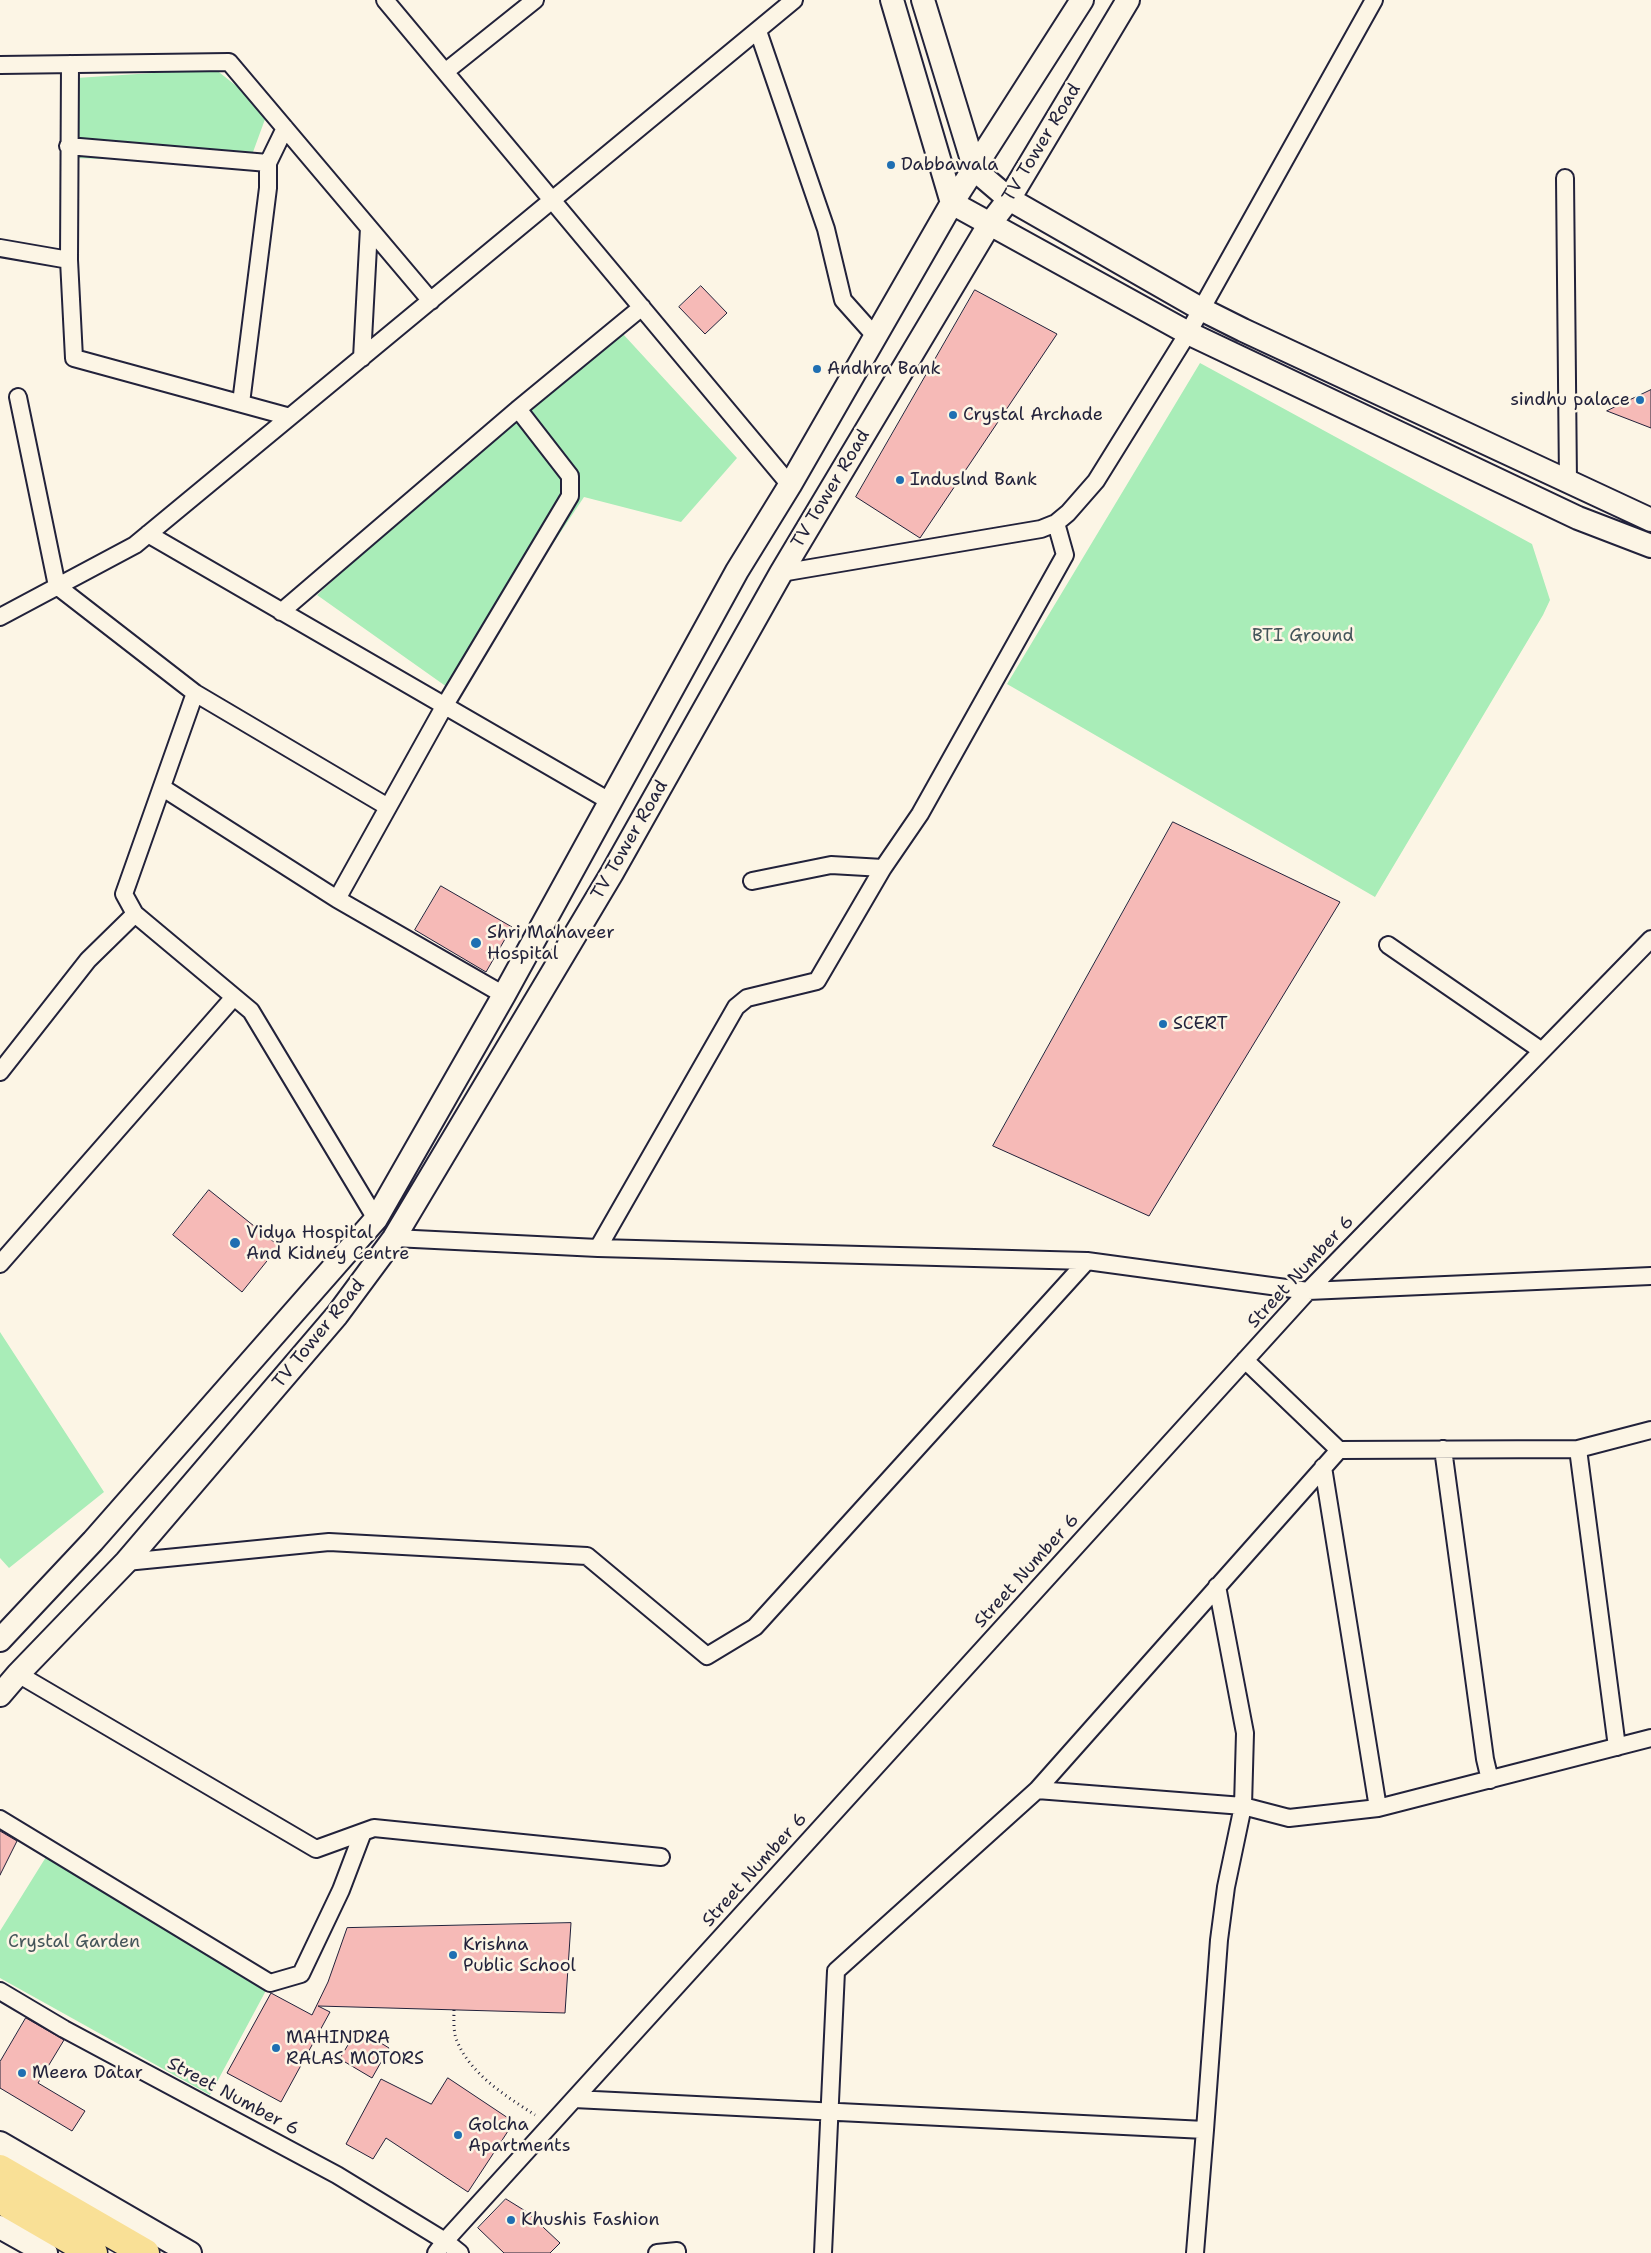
<!DOCTYPE html>
<style>
body{margin:0}
canvas{display:block;background:#fcf5e5}
</style>
<canvas width="1651" height="2253"></canvas>
<script>
const ctx = document.querySelector('canvas').getContext('2d');
ctx.lineJoin = 'round';
function fillPath(path, color) { ctx.fillStyle = color; ctx.fill(path, 'evenodd'); }
function trace(path, color, width, dash) { ctx.strokeStyle = color; ctx.lineWidth = width; ctx.lineCap = dash ? 'butt' : 'round'; ctx.setLineDash(dash || []); ctx.stroke(path); }
function write(font, color, halo, rows, align = 'center') {
  ctx.font = font + ' "Shantell Sans",sans-serif'; ctx.lineWidth = 5; ctx.setLineDash([]); ctx.textBaseline = 'middle'; ctx.strokeStyle = halo; ctx.fillStyle = color; for (const [text, x, y, turn = 0] of rows) {
    ctx.save(); ctx.translate(x, y); ctx.rotate((+turn || 0) * Math.PI / 180); ctx.textAlign = isNaN(turn) ? turn : align; if (halo) ctx.strokeText(text, 0, 0); ctx.fillText(text, 0, 0); ctx.restore();
  }
}
fillPath(new Path2D(`
 M215 69 268 111 249 163 71 158 76 78Z
 M623 334 737 458 681 522 584 497 454 692 317 595 506 422Z
 M1200 363 1532 544 1550 600 1543 615 1375 897 1007 684Z
 M0 1332 104 1492 9 1568 0 1558Z
 M46 1857 71 1862 270 1983 210 2095 0 1978V1931Z`), '#a9edb8');
const building = new Path2D(`
 M701 286 727 313 705 334 679 307Z
 M975 290 1057 334 920 538 856 497Z
 M1651 390V428L1607 411Z
 M1173 822 1340 902 1149 1216 993 1146Z
 M441 886 512 927 486 972 415 930Z
 M209 1190 279 1246 242 1292 173 1235Z
 M0 1831 17 1841 0 1875Z
 M571 1923 565 2013 318 2006 330 2012 281 2102 227 2073 271 1993 312 2015 328 1982 347 1928Z
 M26 2018 64 2040 38 2083 85 2111 72 2131 0 2088V2062Z
 M358 2029 389 2048 372 2078 340 2059Z
 M448 2078 514 2122 468 2192 386 2138 373 2159 346 2144 381 2079 431 2104Z
 M506 2199 527 2212 560 2243 550 2253H504L478 2228Z`);
fillPath(building, '#f6bab7');
trace(building, '#22223b', 1);
const street = new Path2D(`
 M385 0 790 485
 M758 31 826 229 843 300 876 337
 M0 65 229 62 431 301
 M445 72 535 0
 M68 146 268 163
 M1565 178 1568 482
 M0 248 69 260 74 358 290 417
 M69 260 70 64
 M362 358 369 228
 M18 397 57 586 195 693 388 807
 M241 403 268 188V163L285 128
 M148 534 611 802
 M781 573 1041 529 1056 523 1068 513 1096 481 1188 333 1374 0
 M281 612 518 409 642 307
 M0 617 135 545 794 0
 M163 788 337 899
 M752 881 831 865 883 868
 M135 914 124 894 195 693
 M1388 945 1542 1051
 M504 995 337 899 445 705 570 496V476L518 409
 M0 1072 88 960 135 914 251 1011 376 1219
 M394 1238 598 1248 1087 1261 1308 1291 1651 1276
 M598 1248 736 1007 747 998 817 981 883 868 920 814 1065 555 1056 523
 M0 1264 234 997
 M1443 1449 1485 1759 1490 1780
 M1578 1449 1617 1747
 M1339 1450 1578 1449 1651 1430
 M1323 1467 1378 1808
 M126 1562 329 1542 587 1556 707 1656 755 1627 1087 1261
 M18 1674 316 1849 374 1828 661 1857
 M1037 1790 1243 1806 1289 1818 1378 1808 1651 1738
 M0 1819 270 1983 301 1974 341 1890 363 1832
 M0 1991 64 2029 337 2175 445 2241 460 2253
 M574 2099 1205 2130 1195 2253
 M1205 2130 1219 1940 1226 1887 1243 1806 1245 1733 1217 1586
 M436 2253 445 2241 1308 1291 1651 939
 M657 2253 677 2251V2253
 M823 2253 836 1971 1037 1790 1339 1450 1245 1360`);
const secondary = new Path2D(`
 M892 0 952 203 1188 333 1578 518 1651 546
 M923 0 975 170 1009 199 1201 309 1243 330 1651 520
 M0 1640 93 1541 376 1219 504 995 737 571 790 485 952 203 1082 0
 M0 1695 18 1674 126 1562 337 1315 394 1238 612 873 781 573 989 225 1009 199 1128 0
 M0 2143 190 2253
 M0 2227 46 2253`);
const highway = new Path2D(`
 M0 2169 145 2253
 M0 2199 93 2253`);
trace(street, '#22223b', 20);
trace(secondary, '#22223b', 26);
trace(highway, '#22223b', 31);
trace(new Path2D(`
 M454 2010C454 2019 453 2032 457 2041 471 2075 506 2096 535 2115`), '#22223b', 3, [1, 4]);
trace(street, '#fcf5e5', 16);
trace(secondary, '#fcf5e5', 22);
trace(highway, '#f9e096', 28);
for (const [x, y, r, color] of [
 [891,165,5,"#1f6fb2"],
 [817,369,5,"#1f6fb2"],
 [1640,400,5,"#1f6fb2"],
 [953,415,5,"#1f6fb2"],
 [900,480,5,"#1f6fb2"],
 [476,943,6,"#1f6fb2"],
 [1163,1024,5,"#1f6fb2"],
 [235,1243,6,"#1f6fb2"],
 [453,1955,5,"#1f6fb2"],
 [276,2048,5,"#1f6fb2"],
 [22,2073,5,"#1f6fb2"],
 [458,2135,5,"#1f6fb2"],
 [511,2220,5,"#1f6fb2"]
]) { const dot = new Path2D(); dot.arc(x, y, r, 0, 2 * Math.PI); ctx.fillStyle = color; ctx.fill(dot); trace(dot, '#fcf5e5', 2); }
write('18px', '#22223b', '#fcf5e5', [
 ["TV Tower Road",1042,143,-59],
 ["TV Tower Road",831,489,-59],
 ["TV Tower Road",630,840,-60],
 ["Street Number 6",1301,1272,-47],
 ["TV Tower Road",319,1334,-51],
 ["Street Number 6",1027,1571,-48],
 ["Street Number 6",755,1870,-48],
 ["Street Number 6",233,2097,28]
]);
write('18px', '#22223b', '#fcf5e5', [
 ["Dabbawala",901,165],
 ["Andhra Bank",827,369],
 ["sindhu palace",1630,400,"right"],
 ["Crystal Archade",963,415],
 ["Induslnd Bank",910,480],
 ["Shri Mahaveer",487,933],
 ["Hospital",487,954],
 ["SCERT",1173,1024],
 ["Vidya Hospital",246,1233],
 ["And Kidney Centre",246,1254],
 ["Krishna",463,1945],
 ["Public School",463,1966],
 ["MAHINDRA",286,2038],
 ["RALAS MOTORS",286,2059],
 ["Meera Datar",32,2073],
 ["Golcha",468,2125],
 ["Apartments",468,2146],
 ["Khushis Fashion",521,2220]
], 'left');
write('18px', '#44555a', '#fcf5e5', [
 ["BTI Ground",1303,636],
 ["Crystal Garden",74,1942]
]);
</script>
